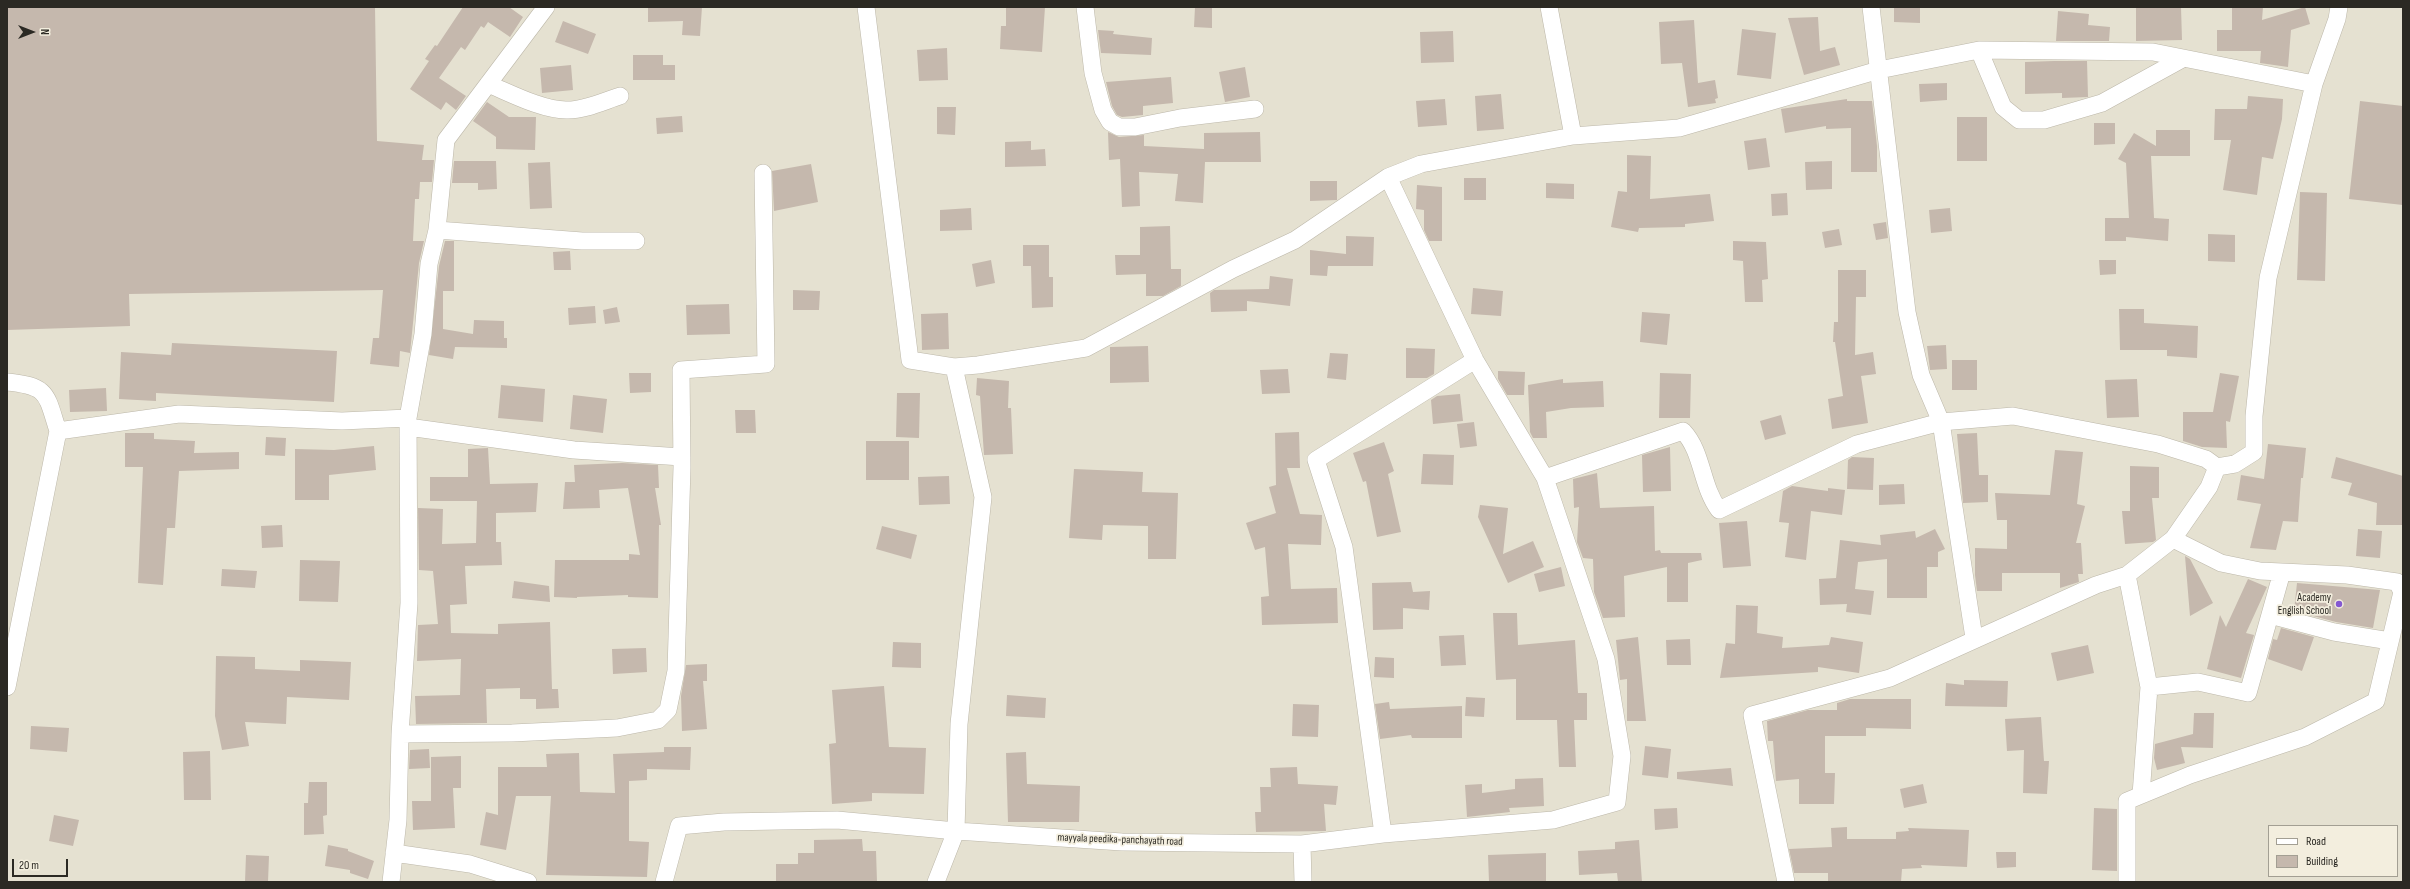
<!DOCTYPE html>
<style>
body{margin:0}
#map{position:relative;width:2410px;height:889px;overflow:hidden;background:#e5e1d1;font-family:"Sofia Sans Condensed",sans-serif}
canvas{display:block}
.frame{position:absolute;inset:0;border:8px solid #2b2923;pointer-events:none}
.legend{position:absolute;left:2268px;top:825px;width:130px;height:52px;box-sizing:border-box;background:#f3eede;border:1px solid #a39f93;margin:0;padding:5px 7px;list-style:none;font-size:12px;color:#2b2923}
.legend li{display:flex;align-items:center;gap:8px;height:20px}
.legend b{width:20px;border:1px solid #a39f93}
.north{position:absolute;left:12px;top:12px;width:40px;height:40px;-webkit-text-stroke:3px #f3eede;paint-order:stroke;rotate:90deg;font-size:11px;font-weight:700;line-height:16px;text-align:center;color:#2b2923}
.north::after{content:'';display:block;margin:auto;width:14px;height:18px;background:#2b2923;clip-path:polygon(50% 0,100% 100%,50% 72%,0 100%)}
.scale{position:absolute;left:12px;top:859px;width:56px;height:18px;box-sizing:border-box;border:2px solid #2b2923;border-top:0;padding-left:5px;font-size:12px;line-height:14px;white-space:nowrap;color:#2b2923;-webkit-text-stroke:3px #f3eede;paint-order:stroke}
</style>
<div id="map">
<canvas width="2410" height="889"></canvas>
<div class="frame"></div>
<ul class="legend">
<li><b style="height:5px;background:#fff"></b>Road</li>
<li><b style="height:11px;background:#c5b8ad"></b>Building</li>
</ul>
<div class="north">N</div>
<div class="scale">20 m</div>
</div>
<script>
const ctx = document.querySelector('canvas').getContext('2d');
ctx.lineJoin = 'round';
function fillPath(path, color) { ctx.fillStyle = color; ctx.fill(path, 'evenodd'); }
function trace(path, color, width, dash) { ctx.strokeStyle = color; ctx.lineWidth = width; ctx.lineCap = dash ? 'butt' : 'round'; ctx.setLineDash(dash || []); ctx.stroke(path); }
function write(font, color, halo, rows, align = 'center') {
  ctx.font = font + ' "Sofia Sans Condensed",sans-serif'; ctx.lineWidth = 3.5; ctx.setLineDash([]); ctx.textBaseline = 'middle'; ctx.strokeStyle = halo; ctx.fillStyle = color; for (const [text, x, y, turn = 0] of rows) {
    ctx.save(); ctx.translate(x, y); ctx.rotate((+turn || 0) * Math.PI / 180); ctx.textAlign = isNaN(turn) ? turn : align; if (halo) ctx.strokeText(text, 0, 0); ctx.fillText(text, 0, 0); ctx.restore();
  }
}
fillPath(new Path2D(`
 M7 7H375L377 141 424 145 422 160H434L432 182H420L419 199H415L413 241H424L419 263 410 353 400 351 399 367 370 364 373 338H379L383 290 129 294 130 326 7 330Z
 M463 7H509L523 17 510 37 488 22 484 28 481 26 465 50 461 47 439 78 466 96 456 110 446 102 441 110 410 89 429 61 425 59 435 45 437 46Z
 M648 7H702L700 36 682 35 683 21 648 22Z
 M1006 7H1045L1042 52 1000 49 1001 26H1006Z
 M1195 7H1212V28L1194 27Z
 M1894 7H1920V23L1894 22Z
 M2136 7H2181L2182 40 2136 41Z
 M2232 7H2263L2262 20 2305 7 2310 24 2291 30 2288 67 2260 63 2261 51H2217V30H2232Z
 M2058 11 2089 14 2088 25 2110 27 2109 41H2056Z
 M1818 17 1820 51 1835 47 1840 65 1804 75 1788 18Z
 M1694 20 1698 83 1715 80 1718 98 1715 99 1716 103 1688 107 1682 63 1661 64 1659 22Z
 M563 21 596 34 588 54 555 42Z
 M1742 29 1776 33 1771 79 1737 75Z
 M1098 30 1114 31 1113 34 1152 38 1151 55 1101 53Z
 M1453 31 1454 62 1421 63 1420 32Z
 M947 48 948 80 919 81 917 50Z
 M633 55H663V65H675V80H633Z
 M2054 61H2087L2088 97 2062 98V93L2025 94V62Z
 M571 65 573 90 542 93 540 68Z
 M1245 67 1250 97 1225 102 1219 72Z
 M1171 77 1173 103 1143 106V115L1122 117 1117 115 1112 106 1106 82Z
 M1947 83V100L1920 102 1919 84Z
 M1501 94 1504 129 1477 131 1475 96Z
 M2248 96 2283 99 2282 119 2273 159 2262 157 2257 195 2223 190 2231 140H2214L2215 109H2247Z
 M1445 99 1447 125 1418 127 1416 101Z
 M1847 99V101H1872L1877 146V172H1851V128L1826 129V126L1785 133 1781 109Z
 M2360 101 2403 106V205L2349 199Z
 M487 102 509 117H536L535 150 496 149V137L473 121Z
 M937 107H956L955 135 937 134Z
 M682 116 683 132 657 134 656 118Z
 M1957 117H1987V161H1957Z
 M2094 123H2115V144L2094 145Z
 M2156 130H2190V156H2151L2154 218 2169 219 2168 241 2126 237V241H2105V218H2129L2126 163 2118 159 2134 133 2156 146Z
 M1108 132 1119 137 1144 135V146L1204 149V133L1260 132 1261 162H1205L1203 203 1175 201 1178 174 1139 172 1140 206 1122 207 1120 159 1109 160Z
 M1766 138 1770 167 1748 170 1744 141Z
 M1031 141V150L1045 149 1046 166 1005 167V142Z
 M1627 155 1651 156 1650 199 1710 194 1714 221 1685 224V227L1639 228 1638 232 1611 227 1618 191 1627 192Z
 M454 161H496L497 189 478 190V183H452Z
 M1832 161V189L1806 190 1805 162Z
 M550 162 552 208 530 209 528 163Z
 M811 164 818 202 774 211 772 171Z
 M1464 178H1486V200H1464Z
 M1310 181H1337V200L1310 201Z
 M1546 183 1574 184V199L1546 198Z
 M1417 185 1442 187V241H1429L1424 230V210L1416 209Z
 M2300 192 2327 193 2325 281 2297 280Z
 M1787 193 1788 215 1772 216 1771 194Z
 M971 208 972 230 940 231V210Z
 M1950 208 1952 231 1931 233 1929 210Z
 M1886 222 1888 238 1876 240 1873 224Z
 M1170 226 1171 269H1181V286L1163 296H1146V274L1116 275 1115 255H1140V227Z
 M1839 229 1842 245 1825 248 1822 232Z
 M2208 234 2235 235V262L2208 261Z
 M1346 236 1374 237 1373 266H1328L1327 276 1310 275V250L1346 254Z
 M445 241H454V291H443V329L473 334 474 320 504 321V338H507V348L455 347 453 359 429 355 439 266Z
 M1733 241 1766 242 1768 279 1762 280 1763 302H1745L1743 261 1733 260Z
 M1023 245H1049V277H1053V307L1032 308 1031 266H1023Z
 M570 251 571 270H554L553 252Z
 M991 260 995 283 976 287 972 264Z
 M2099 260H2116V274L2100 275Z
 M1838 270H1866V297H1856L1855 355 1873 352 1876 374 1861 376 1868 423 1832 429 1828 399 1843 396 1835 342H1833L1834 322H1838Z
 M1270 276 1293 279 1290 306 1247 301V311L1211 312 1210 293 1214 290 1269 289Z
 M1473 288 1503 291 1501 316 1471 314Z
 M793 290 820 291 819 310H793Z
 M729 304 730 334 687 335 686 305Z
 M595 306 596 323 569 325 568 308Z
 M617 307 620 322 605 324 603 310Z
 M2119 309H2144V323L2198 326 2197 358 2167 356V350H2120Z
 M1642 312 1670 314 1667 345 1640 342Z
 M948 313 949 349 922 350 921 314Z
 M172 343 337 351 334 402 156 393V401L119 399 121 352 171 355Z
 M1946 345 1947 369 1930 370 1927 346Z
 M1148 346 1149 382 1110 383V347Z
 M1406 348 1435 349 1434 374 1427 378H1406Z
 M1330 353 1348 354 1346 380 1327 378Z
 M1952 360H1977V390H1952Z
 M1288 369 1290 393 1262 394 1260 370Z
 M1498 371 1525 372 1524 395H1507L1498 379Z
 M629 373H651V392L630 393Z
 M1660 373 1691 374 1690 418H1659Z
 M2220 373 2239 376 2230 422 2226 421 2227 448 2202 447 2183 441V412H2213Z
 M977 378 1009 381 1008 408H1011L1013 454 984 455 980 396 976 395Z
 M1563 379V383L1603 381 1604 407 1571 408 1546 412 1547 438H1533L1530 432 1528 385Z
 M2137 379 2139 417 2107 418 2105 380Z
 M501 385 545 389 543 422 498 418Z
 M106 388 107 411 70 412 69 390Z
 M897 393H920L919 438 896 437Z
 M1460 394 1463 421 1433 424 1431 400 1437 396Z
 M573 395 607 399 603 433 570 429Z
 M735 410H755L756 433H736Z
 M1781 415 1786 434 1765 440 1760 421Z
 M1474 422 1477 446 1460 448 1457 424Z
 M1299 432 1300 468H1287L1300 514 1322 515 1321 545 1288 544 1291 589 1337 588 1338 623 1262 625 1261 597 1269 596 1265 547 1255 550 1246 523 1276 513 1269 487 1276 485 1275 433Z
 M125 433H154V439L195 441 194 453 239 452V469L179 471 175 528H167L163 585 138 583 143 467H125Z
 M1977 433 1979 475H1988V502L1963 503 1957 434Z
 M266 437 286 438 285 456 265 455Z
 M866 441H909V480H866Z
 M1384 442 1394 471 1388 474 1401 532 1377 537 1366 481 1363 482 1353 453Z
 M2268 444 2306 448 2303 478H2301L2298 522 2283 521 2276 550 2250 548 2261 504 2237 500 2241 475 2264 479Z
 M374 446 376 470 329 475V500H295V449L334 450Z
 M1670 447 1671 491 1643 492 1642 455Z
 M488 448 490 484 538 483 536 512 496 513V542H501L502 565 465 566 467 604 450 605 451 633 498 634V624L550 622 552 689H558L559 708 536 709V699H520V688L486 689 487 723 416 724 415 696 460 695 461 659 417 661 418 625 438 624 433 571 419 570 418 508 443 509 442 544 476 543 477 501H430V477H468V449Z
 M2055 450 2083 452 2077 504 2085 506 2076 543H2081L2083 574H2078L2079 582 2060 588V573H2002V591H1977L1975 575V548L2007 549V520H1997L1995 493 2050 495Z
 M1423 454 1454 455 1453 485 1421 484Z
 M1852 457 1874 458 1873 490 1847 489 1848 460Z
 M2336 457 2403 476 2402 525H2376L2377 503 2348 495 2352 483 2331 478Z
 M622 463 658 465 659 488H655L661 525H659L658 598 628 597V595L577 597V598L554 597 555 560H629V554L640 555 628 488 599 490 600 508 563 509 565 482H575L574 465Z
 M2130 466 2159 467V498H2152L2156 540 2153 542 2125 544 2122 511H2130Z
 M1074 469 1143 472 1142 492 1178 493 1176 559H1148V526L1103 525 1102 540 1069 538Z
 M1597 473 1600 508 1654 506 1655 551 1660 550 1661 553H1701L1702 560 1688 563V602H1667V567L1624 576 1625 617 1603 618 1594 592 1593 559 1583 558 1577 542 1579 507 1574 508 1573 479Z
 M949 476 950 504 919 505 918 477Z
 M1904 484 1905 504 1879 505V485Z
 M1792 486 1828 491V488L1845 490 1842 515 1811 511 1806 560 1785 557 1789 523 1779 522 1783 491Z
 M1480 505 1508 508 1503 554 1533 541 1544 567 1508 583 1478 517Z
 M1747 521 1751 566 1723 568 1719 523Z
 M282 525 283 547 262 548 261 526Z
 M882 526 917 535 911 559 876 549Z
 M1935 529 1945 549 1938 552V567H1927V598H1887V559L1858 562 1855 589 1874 591 1871 615 1846 612 1847 604 1820 605 1819 579 1836 578 1840 540 1881 545 1880 535 1915 531 1916 538Z
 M2358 529 2382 531 2380 558 2356 556Z
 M2185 556 2190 559 2213 603 2190 616Z
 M300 560 340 561 338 602 299 601Z
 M1561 567 1565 586 1539 592 1534 574Z
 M222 569 257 571 255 588 221 586Z
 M2248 579 2267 587 2246 633 2254 635 2241 678 2207 669 2220 615 2226 627Z
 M514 581 549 586 550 602 512 598Z
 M1411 582 1413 592 1430 591 1429 610 1403 608V629L1373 630 1372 583Z
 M2297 583 2380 590 2373 628 2336 622 2294 611Z
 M1736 605 1758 606 1757 633 1783 637 1782 648 1829 645 1831 637 1863 642 1859 673 1818 667V672L1720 678 1726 643 1735 644Z
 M1493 613H1517L1518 645 1575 640 1578 693H1587V720H1574L1576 767H1559L1557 720H1516V679L1496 680Z
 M2281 628 2314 637 2302 671 2268 659 2273 639 2277 640Z
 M1464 635 1466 665 1441 666 1439 636Z
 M1638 637 1646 721H1627V679L1620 680 1616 640Z
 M1690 639 1691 665H1667L1666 640Z
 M893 642 921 643V668L892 667Z
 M2088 645 2094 673 2057 681 2051 653Z
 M646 648 647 672 613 674 612 649Z
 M216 656 255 657V669L300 671V660L351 662 349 700 287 697 286 724 245 722 249 746 222 750 215 716Z
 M1375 657 1394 658V678L1374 677Z
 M707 664V681H703L707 729 682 731 681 696 686 665Z
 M1964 680 2008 681 2007 707 1945 706 1946 683 1964 685Z
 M884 686 889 747 926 748 924 794 872 793V801L832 804 829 744 836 743 832 690Z
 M1007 695 1046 698 1045 718 1006 716Z
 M1466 697 1485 698 1484 717 1465 716Z
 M1850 699H1911V729L1866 728V736H1825V773H1835L1834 804H1799V779L1776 781 1773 741H1768L1767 721 1808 710H1837V703Z
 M1389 702 1390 709 1462 706V738H1412L1411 735 1380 739 1375 704Z
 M1293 704 1319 705 1318 737 1292 736Z
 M2194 713H2214L2213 748 2181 747 2185 763 2157 770 2154 758 2155 744 2193 734Z
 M2041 717 2044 761H2049L2047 794 2023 793 2024 750 2007 751 2005 719Z
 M31 726 69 728 67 752 30 749Z
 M1645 746 1671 749 1668 778 1642 775Z
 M664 747H691L690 770 647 769V780L629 781V841L649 842 647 877 546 875 551 796H516L506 850 480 845 486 812 498 815V767H547L546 754 579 753 580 792 615 793 613 754 664 752Z
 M429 749 430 768 409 769 410 750Z
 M210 751 211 800H184L183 752Z
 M1026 752 1027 784 1080 786 1079 822H1008L1006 753Z
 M461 756V788H453L455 828 413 830 412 801H431V757Z
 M1297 767 1298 784 1338 786 1336 805 1324 804 1326 831 1256 832 1255 812H1261L1260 787H1271L1270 768Z
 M1731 768 1733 786 1677 779V772Z
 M1543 778 1544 806 1509 808 1510 812 1467 817 1465 785 1482 784V793L1515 789V779Z
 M309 782H327V815L323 816 324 834 304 835V803H308Z
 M1923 784 1927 803 1904 808 1900 789Z
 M1677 808 1678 828 1655 830 1654 809Z
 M2094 808 2117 809V871L2092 870Z
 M54 815 79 820 73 846 49 841Z
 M1847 827V839H1896V832L1909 831 1908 828 1969 830 1967 867 1921 865 1922 868 1902 869 1901 882H1828V873H1794L1789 849 1832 847 1831 828Z
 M862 839 863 851H876L877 882H776V864H798V853H814V840Z
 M1639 840 1642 882H1618L1617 873 1579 875 1578 851 1615 849V842Z
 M328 845 348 849V851L374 861 368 879 350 873V870L325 866Z
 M1996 852H2016V867L1997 868Z
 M1546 853V882H1489L1488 855Z
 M246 855 269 856 268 882H245Z`), '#c5b8ad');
const minor = new Path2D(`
 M866 7 910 360 954 367 978 365 1086 348 1233 269 1295 240 1388 177 1475 360 1545 478
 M1085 7 1093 73 1103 110 1110 122 1119 127H1135L1180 118 1255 109
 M1549 7 1573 136
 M1871 7 1907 312 1921 375 1941 422 1974 638
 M1979 50 2003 107 2019 120H2044L2102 103 2182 59
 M488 84C510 93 542 110 566 110 583 111 604 101 620 96
 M1388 177 1421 164 1573 136 1679 128 1879 70 1979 50 2153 52 2314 84
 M437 230 582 241H636
 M7 382C49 386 46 394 58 431L7 687
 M408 427 574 450 682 457
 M58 431 179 414 342 421 408 418
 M2173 539 2209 487 2217 467
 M2127 575 2149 687 2141 795
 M2270 615 2334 632 2390 641
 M2149 687 2198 682 2248 693 2282 572
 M400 734 512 733 617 728 658 720 668 710 676 671 682 467 681 370 766 364 763 173
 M1383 834 1344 547 1316 460 1475 360
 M1302 844 1383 834 1553 820 1617 802 1622 756 1606 659 1545 478 1683 431C1703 452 1701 486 1719 510L1857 444 1941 422 2013 416 2158 444 2206 459 2217 467 2235 464 2254 452V416L2268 278 2314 84 2337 19 2339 7
 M394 853 470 864 528 882
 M391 882 398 820 400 734 409 603 408 418 423 334 429 264 437 230 446 140 546 7
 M664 882 679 826 724 822 837 820 956 831 959 724 983 497 954 367
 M936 882 956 831 1122 842 1302 844 1303 882
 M1786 882 1752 715 1890 678 2096 585 2127 575 2173 539 2221 563 2260 571 2347 575 2397 582 2402 592 2376 701 2305 737 2190 775 2127 801V882`);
trace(minor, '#bcb7a9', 18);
trace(minor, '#fff', 17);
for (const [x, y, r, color] of [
 [2339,604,4,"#8458d1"]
]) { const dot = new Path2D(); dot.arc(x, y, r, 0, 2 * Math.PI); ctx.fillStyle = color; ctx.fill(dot); trace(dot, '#f3eede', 1.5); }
write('11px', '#2b2923', '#f3eede', [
 ["Academy",2331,598],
 ["English School",2331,611]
], 'right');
write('11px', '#2b2923', '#f3eede', [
 ["mayyala peedika-panchayath road",1120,840,2]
]);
</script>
